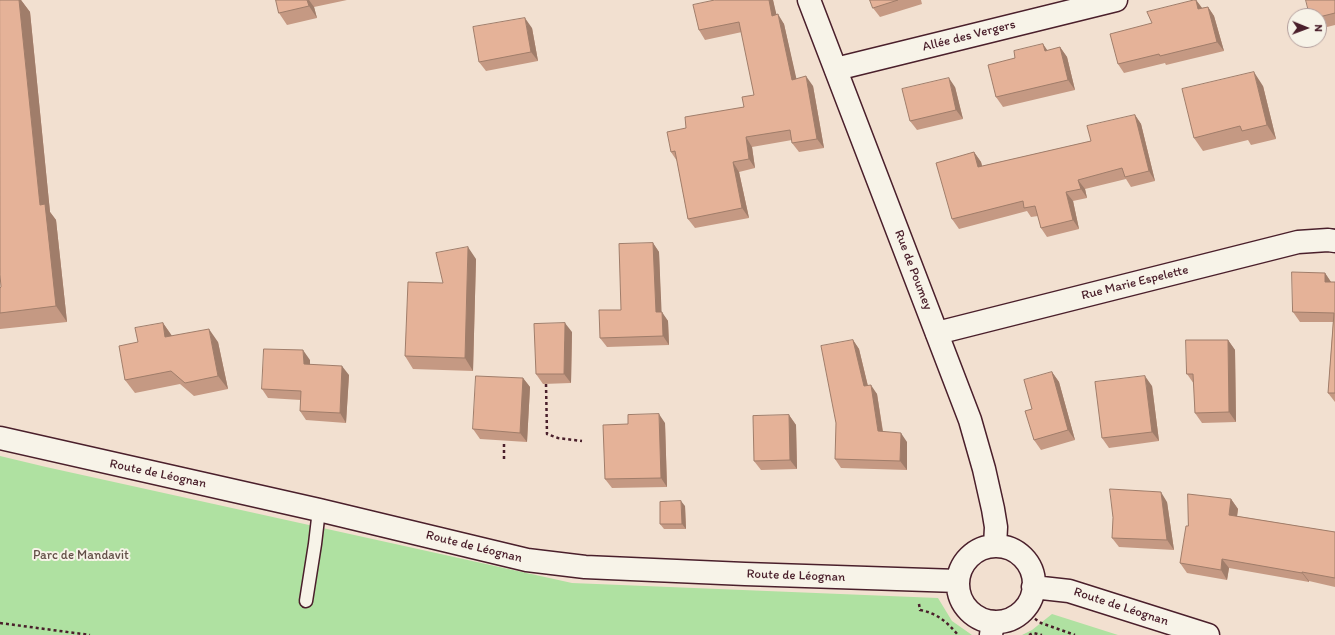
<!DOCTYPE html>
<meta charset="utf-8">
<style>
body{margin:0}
#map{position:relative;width:1335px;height:635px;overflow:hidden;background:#f2e0d0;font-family:Itim,sans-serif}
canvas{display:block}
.north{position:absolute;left:1287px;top:8px;width:40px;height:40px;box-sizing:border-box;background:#f7f3e8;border:1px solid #b29e9c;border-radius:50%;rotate:91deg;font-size:11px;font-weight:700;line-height:16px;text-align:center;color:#4a1f2b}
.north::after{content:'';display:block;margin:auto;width:14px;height:18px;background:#4a1f2b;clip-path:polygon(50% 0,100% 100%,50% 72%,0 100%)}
</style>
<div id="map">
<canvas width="1335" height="635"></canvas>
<div class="north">N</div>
</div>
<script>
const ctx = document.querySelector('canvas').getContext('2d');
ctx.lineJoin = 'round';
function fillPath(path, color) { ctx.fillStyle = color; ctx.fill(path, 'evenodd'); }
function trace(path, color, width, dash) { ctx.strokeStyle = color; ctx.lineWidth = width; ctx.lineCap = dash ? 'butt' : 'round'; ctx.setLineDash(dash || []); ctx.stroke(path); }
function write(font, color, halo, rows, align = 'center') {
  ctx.font = font + ' Itim,sans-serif'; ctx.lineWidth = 4; ctx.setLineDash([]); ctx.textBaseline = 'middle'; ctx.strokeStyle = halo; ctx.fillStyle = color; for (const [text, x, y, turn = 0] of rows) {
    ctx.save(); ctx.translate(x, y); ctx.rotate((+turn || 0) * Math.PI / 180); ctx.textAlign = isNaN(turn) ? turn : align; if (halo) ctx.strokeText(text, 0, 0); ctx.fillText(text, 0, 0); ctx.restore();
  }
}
fillPath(new Path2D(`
 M0 456 46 467 572 583 938 598 952 621 972 635H0Z
 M1052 614 1118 635H1022L1032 630Z`), '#afe1a1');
const service = new Path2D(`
 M306 601 315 544 319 510`);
const minor = new Path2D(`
 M836 69 1116 0
 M937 333 1298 242 1328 240 1335 241
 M991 635 993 622`);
const tertiary = new Path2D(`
 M809 0 970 420 984 469 993 509 996 527 995 546
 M0 438 319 510 527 560 585 567 745 574 958 581
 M958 584a38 38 0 1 1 76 0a38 38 0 1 1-76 0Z
 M1033 587 1069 591 1208 635`);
trace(service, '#4a1f2b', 15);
trace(minor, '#4a1f2b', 25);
trace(tertiary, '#4a1f2b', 25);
trace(new Path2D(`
 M546 384 547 434 558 438 582 441
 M504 459V441
 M919 604 920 610C937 613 947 622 958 635
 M1025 612 1041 623 1075 635
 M0 623 90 635
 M1029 635 1033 633 1042 635`), '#4a1f2b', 2.5, [3, 3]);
trace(service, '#f7f3e8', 12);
trace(minor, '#f7f3e8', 22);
trace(tertiary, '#f7f3e8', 22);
fillPath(new Path2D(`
 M0 0H21L30 12 50 212 56 220 67 322 0 329V288L1 287Z
 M276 0H347L314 7 317 18 287 25 279 13Z
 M715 0H773L776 15 784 24 796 79 813 86 824 148 799 152 792 143V140L752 147 755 168 739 172 749 218 695 228 688 219 677 161 671 152 686 128 744 107 754 95 742 32 705 40 699 30Z
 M870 0H921L922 4 880 17 873 8Z
 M1196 0 1202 8 1208 7 1214 16 1224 51 1166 65 1165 63 1124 73 1118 64 1152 23Z
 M1335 0V25L1319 29V16Z
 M532 28 538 61 486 71 479 62Z
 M1043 44 1047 51 1060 47 1067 57 1075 90 1003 107 996 97 1015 58Z
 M1263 86 1276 139 1251 145 1248 140 1203 151 1194 138Z
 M955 87 963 119 917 130 910 121Z
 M1135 115 1141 124 1155 181 1131 187 1126 179 1085 189 1087 198 1073 201 1079 229 1047 237 1041 228 1038 216 1031 217 1027 211 959 229 952 219 974 152 981 162 982 166 1091 141Z
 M653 243 659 252 661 312 668 321 669 345 607 347 600 338 621 310Z
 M476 259 473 371 413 369 405 356 443 283Z
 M1325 273 1331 282H1335V402L1328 393 1333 322H1300L1293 312Z
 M163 323 172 336 218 342 228 389 194 396 180 384 135 393 125 380 138 342Z
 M572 332 571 383 543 384 536 374Z
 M853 340 859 349 868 386 877 394 883 431 907 442V470L841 468 835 459Z
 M1228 340 1235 350 1236 422 1202 423 1195 413 1194 384 1187 374Z
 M310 360V364L349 375 346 423 306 420 300 411 301 400 268 398 262 389Z
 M1052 372 1059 382 1075 440 1041 450 1034 440 1032 409Z
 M523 378 530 387 527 442 480 439 473 429Z
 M1152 386 1159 441 1109 448 1102 438Z
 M789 415 796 425 797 469 761 470 754 461Z
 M665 423 667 487 612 488 605 479 628 424Z
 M1231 499 1238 509 1237 516 1335 532V587L1309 581V582L1229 568 1227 580 1187 573 1180 563 1188 526Z
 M1167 502 1174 550 1119 547 1112 538Z
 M685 506 686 529H664L660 524Z`), '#c59983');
fillPath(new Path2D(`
 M19 0H21L30 12 50 212 56 220 67 322 56 306 40 205Z
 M307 0H309L314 7 317 18 309 6Z
 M769 0H773L779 25 772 16Z
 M1196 0 1202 8 1198 9Z
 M1208 7 1214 16 1224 51 1217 42Z
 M778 14 784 24 799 90 792 80Z
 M525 18 532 28 538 61 531 52Z
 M1043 44 1050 54 1045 51Z
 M1060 47 1067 57 1075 90 1068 80Z
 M1254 72 1263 86 1276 139 1267 125Z
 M806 76 813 86 824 148 817 139Z
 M949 78 955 87 963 119 956 110Z
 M1135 115 1141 124 1155 181 1149 171Z
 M746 137 752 147 755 168 749 159Z
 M974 152 981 162 985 177 978 167Z
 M733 162 739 172 749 218 742 208Z
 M1078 180 1085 189 1087 198 1081 189Z
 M1066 192 1073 201 1079 229 1073 220Z
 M653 243 659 252 662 321 656 312Z
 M468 247 476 259 473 371 465 358Z
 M1325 273 1331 282H1325Z
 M662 312 668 321 669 345 663 336Z
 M163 323 172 336 165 337Z
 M565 323 572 332 571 383 564 374Z
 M209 329 218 342 228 389 218 376Z
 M853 340 859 349 870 395 864 386Z
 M1228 340 1235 350 1236 422 1229 412Z
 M303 350 310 360V373L304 364Z
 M342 366 349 375 346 423 340 413Z
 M1052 372 1059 382 1075 440 1068 430Z
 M1145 376 1152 386 1159 441 1152 432Z
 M523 378 530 387 527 442 520 433Z
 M871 385 877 394 884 440 878 431Z
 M659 414 665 423 667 487 661 478Z
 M789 415 796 425 797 469 790 460Z
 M901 433 907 442V470L900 461Z
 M1161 492 1167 502 1174 550 1167 540Z
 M1231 499 1238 509 1236 524 1229 515Z
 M681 501 685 506 686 529 682 524Z
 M1222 559 1229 568 1227 580 1221 570Z
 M1302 572 1309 581V582L1302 573Z`), '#a07d6a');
const building = new Path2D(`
 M0 0H19L40 205 45 204 56 306 0 313V288L1 287 0 275Z
 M276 0H307L309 6 279 13Z
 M715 0H769L772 16 778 14 792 80 806 76 817 139 792 143 790 130 746 137 749 159 733 162 742 208 688 219 675 151 671 152 667 132 686 128 685 117 744 107 742 97 754 95 739 22 699 30 693 5Z
 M870 0H898L873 8Z
 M1194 0H1196L1198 9 1208 7 1217 42 1160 56 1159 54 1118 64 1110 34 1152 23 1147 12Z
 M1306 0H1335V13L1319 17V16H1310Z
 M525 18 531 52 479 62 473 27Z
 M1043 44 1045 51 1060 47 1068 80 996 97 988 65 1015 58 1014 51Z
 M1254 72 1267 125 1242 131 1240 126 1194 138 1182 89Z
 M949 78 956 110 910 121 902 89Z
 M1135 115 1149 171 1125 177 1122 168 1078 180 1081 189 1066 192 1073 220 1041 228 1035 206 1024 208 1023 201 952 219 936 163 974 152 978 167 1091 141 1087 126Z
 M653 243 656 312H662L663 336 600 338 599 310H621L619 244Z
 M468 247 465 358 405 356 408 282 443 283 436 253Z
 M1292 272 1325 273V282H1335V393H1328L1334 313 1293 312Z
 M163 323 165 337 209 329 218 376 185 383 171 371 125 380 119 346 138 342 135 328Z
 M565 323 564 374H536L534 324Z
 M853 340 864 386 871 385 878 431 901 433 900 461 835 459 836 423 821 346Z
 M1186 340H1228L1229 412 1195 413 1193 374H1187Z
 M264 349 303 350 304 364 342 366 340 413 300 411 301 391 262 389Z
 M1052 372 1068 430 1034 440 1025 411 1032 409 1024 380Z
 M476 376 523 378 520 433 473 429Z
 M1145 376 1152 432 1102 438 1095 382Z
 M659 414 661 478 605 479 603 425 628 424V415Z
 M789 415 790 460 754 461 753 416Z
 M1110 489 1161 492 1167 540 1112 538 1113 518Z
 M1188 494 1231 499 1229 515 1335 532V578L1302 572V573L1222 559 1221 570 1180 563 1186 526H1188Z
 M681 501 682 524H660V502Z`);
fillPath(building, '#e5b298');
trace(building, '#a07d6a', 1);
write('13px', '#4a1f2b', '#f7f3e8', [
 ["Allée des Vergers",969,36,-14],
 ["Rue de Poumey",913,270,69],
 ["Rue Marie Espelette",1135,283,-14],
 ["Route de Léognan",158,474,12],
 ["Route de Léognan",474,547,14],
 ["Route de Léognan",796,576,2],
 ["Route de Léognan",1121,607,18]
]);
write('13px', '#635048', '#f7f3e8', [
 ["Parc de Mandavit",81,556]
]);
</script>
